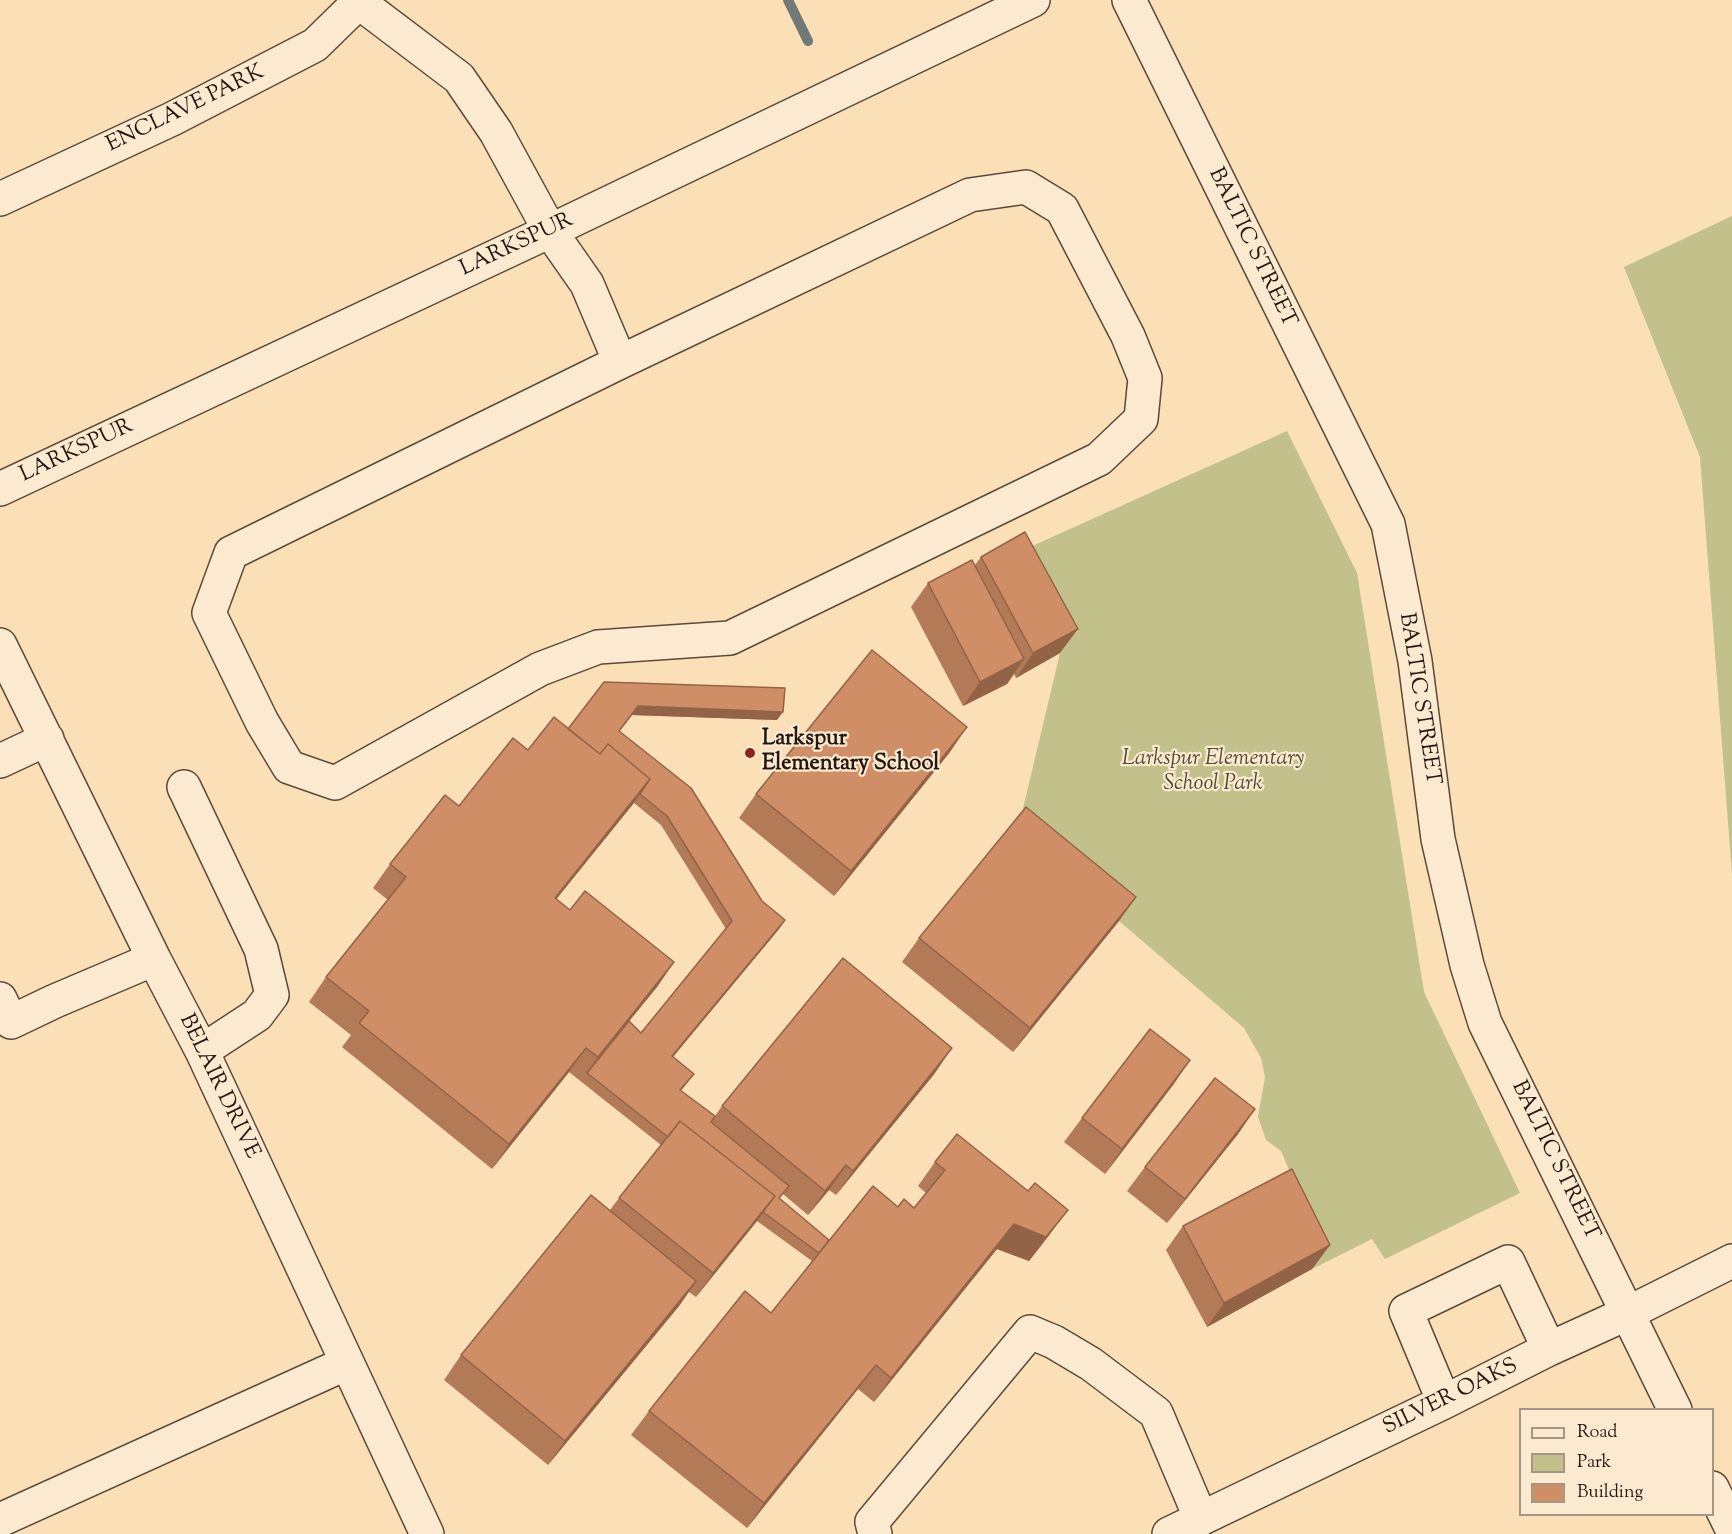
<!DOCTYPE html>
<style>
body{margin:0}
#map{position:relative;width:1732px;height:1534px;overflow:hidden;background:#fbdfb7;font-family:"Sorts Mill Goudy",serif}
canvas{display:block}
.legend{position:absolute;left:1519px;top:1408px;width:195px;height:108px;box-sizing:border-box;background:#fcead0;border:2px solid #a69684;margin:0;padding:8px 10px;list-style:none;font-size:18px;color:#241811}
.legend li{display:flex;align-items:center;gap:12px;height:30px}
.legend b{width:30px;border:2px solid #a69684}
</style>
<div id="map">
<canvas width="1732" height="1534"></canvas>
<ul class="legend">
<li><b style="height:8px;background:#fcead0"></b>Road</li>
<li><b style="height:16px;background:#c2c18c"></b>Park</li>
<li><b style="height:16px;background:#d08e66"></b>Building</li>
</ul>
</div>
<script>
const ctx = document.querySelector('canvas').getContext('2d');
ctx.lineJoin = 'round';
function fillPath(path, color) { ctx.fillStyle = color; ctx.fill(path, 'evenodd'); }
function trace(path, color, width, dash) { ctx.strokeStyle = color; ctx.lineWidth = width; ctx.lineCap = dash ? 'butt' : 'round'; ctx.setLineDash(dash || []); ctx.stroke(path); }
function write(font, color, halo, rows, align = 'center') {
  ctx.font = font + ' "Sorts Mill Goudy",serif'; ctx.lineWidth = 4.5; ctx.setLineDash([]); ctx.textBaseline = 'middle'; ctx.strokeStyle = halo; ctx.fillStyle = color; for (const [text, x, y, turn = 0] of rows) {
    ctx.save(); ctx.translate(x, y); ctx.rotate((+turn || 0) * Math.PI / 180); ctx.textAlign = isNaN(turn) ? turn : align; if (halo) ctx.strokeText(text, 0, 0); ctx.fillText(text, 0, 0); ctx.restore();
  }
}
fillPath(new Path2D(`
 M1732 216V875L1700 457 1624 267Z
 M1287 431 1357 573 1424 992 1520 1193 1385 1259 1372 1239 1312 1269 1275 1193 1295 1184 1281 1151 1266 1140 1258 1117 1265 1077 1261 1058 1244 1028 1119 921 1021 817 1060 653 1008 557Z`), '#c2c18c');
trace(new Path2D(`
 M788 0 808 41`), '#707976', 10);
const minor = new Path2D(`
 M356 0 459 78 496 132 550 231 587 284 620 362
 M1129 0 1388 524 1415 661 1438 839 1467 965 1485 1023 1675 1410
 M1026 187 1062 209 1128 336 1145 378 1141 419 1099 459 730 638 598 647 540 669 335 783 289 767 262 722 209 613 231 553 620 362 970 195Z
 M0 199 172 119 315 45 359 2
 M0 489 550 231 1033 0
 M0 645 154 959 202 1051 427 1534
 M0 761 47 739
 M184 787 261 949 272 995 257 1015 202 1051
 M0 999 11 1022 55 1001 154 959
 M1444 1402 1406 1311 1508 1262 1549 1349
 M1712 1488 1732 1529
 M0 1520 347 1363
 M875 1534 872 1522 1030 1332 1054 1342 1091 1364 1156 1413 1201 1519
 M1169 1534 1444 1402 1549 1349 1628 1313 1732 1261`);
trace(minor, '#5a4a3a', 36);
trace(minor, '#fcead0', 33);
fillPath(new Path2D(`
 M981 557 1060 653 1016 678 1014 674 1007 684 963 706 911 607 928 583 975 565Z
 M604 682 777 720 632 715 619 731 762 901 785 920 779 929 673 1057 694 1074 681 1091 715 1116 722 1106 935 1073 836 1195 829 1190 808 1215 783 1194 779 1198 829 1240 898 1207 914 1208 926 1193 918 1186 935 1162 1050 1234 1029 1261 997 1249 874 1402 858 1389 747 1528 631 1435 649 1411 771 1313 812 1261 757 1221 696 1297 689 1292 679 1306 548 1465 444 1380 461 1355 610 1210 619 1198 661 1145 569 1072 492 1169 342 1047 351 1035 309 1002 326 977 388 900 373 888 390 864 459 806 528 750 568 729ZM634 803 661 825 726 929 641 1033 629 1021 657 987 674 962 570 910 556 899Z
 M950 752 834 896 739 818 756 794Z
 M1136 897 1119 921 1013 1052 902 962 919 938Z
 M1190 1060 1173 1085 1105 1174 1064 1142 1082 1118Z
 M1255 1109 1238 1134 1167 1223 1127 1191 1145 1167Z
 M1183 1226 1330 1245 1312 1269 1207 1327 1166 1250Z`), '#b37a58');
fillPath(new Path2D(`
 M1078 629 1060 653 1016 678 1033 653Z
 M1024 659 1007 684 963 706 980 682Z
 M638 706 783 712 777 720 632 715 613 739Z
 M967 727 950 752 834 896 851 871Z
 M650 779 633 804 538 922 555 898Z
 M1136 897 1119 921 1013 1052 1030 1028Z
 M785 920 779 929 666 1065 672 1056Z
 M674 962 657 987 587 1073 598 1057Z
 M586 1048 569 1072 492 1169 509 1144Z
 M952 1048 935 1073 836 1195 853 1171Z
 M1190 1060 1173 1085 1105 1174 1122 1149Z
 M1255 1109 1238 1134 1167 1223 1185 1199Z
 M846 1165 829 1190 808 1215 825 1191Z
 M775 1196 757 1221 696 1297 713 1273Z
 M1068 1210 1050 1234 1029 1261 997 1249 874 1402 891 1378 1014 1224Z
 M1330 1245 1312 1269 1207 1327 1224 1303Z
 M696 1281 679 1306 548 1465 565 1441Z
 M876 1365 858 1389 747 1528 764 1503Z`), '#926347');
const building = new Path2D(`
 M1025 532 1078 629 1033 653 981 557Z
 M972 560 1024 659 980 682 928 583Z
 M872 650 967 727 851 871 756 794Z
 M604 682 785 688 783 712 638 706 619 731 691 788 762 901 785 920 672 1056 694 1074 680 1090 715 1116 711 1122 789 1186 779 1198 829 1240 819 1253 763 1212 775 1196 680 1121 668 1137 587 1073 629 1021 641 1033 732 921 667 816 640 794 650 779 608 744 600 754 568 729Z
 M554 717 600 754 608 744 650 779 555 898 570 910 585 891 674 962 598 1057 586 1048 509 1144 359 1023 369 1011 326 977 406 877 390 864 445 795 459 806 513 738 528 750Z
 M1026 807 1136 897 1030 1028 919 938Z
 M843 958 952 1048 853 1171 846 1165 825 1191 722 1106Z
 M1150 1029 1190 1060 1122 1149 1082 1118Z
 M1215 1078 1255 1109 1185 1199 1145 1167Z
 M680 1121 775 1196 713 1273 619 1198Z
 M957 1134 1028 1191 1035 1183 1068 1210 1046 1237 1014 1224 891 1378 876 1365 764 1503 649 1411 745 1291 771 1313 873 1186 898 1207 904 1199 914 1208 945 1170 935 1162Z
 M1292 1169 1330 1245 1224 1303 1183 1226Z
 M591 1195 696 1281 565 1441 461 1355Z`);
fillPath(building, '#d08e66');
trace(building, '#926347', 1.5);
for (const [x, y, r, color] of [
 [750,753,6,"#8f2418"]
]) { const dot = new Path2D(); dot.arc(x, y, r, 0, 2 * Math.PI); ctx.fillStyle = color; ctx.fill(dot); trace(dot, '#fcead0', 2); }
write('22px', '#241811', '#fcead0', [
 ["ENCLAVE PARK",186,110,-26],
 ["LARKSPUR",517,246,-25],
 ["BALTIC STREET",1251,248,64],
 ["LARKSPUR",77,452,-25],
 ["BALTIC STREET",1418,699,81],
 ["BELAIR DRIVE",218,1087,64],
 ["BALTIC STREET",1554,1161,64],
 ["SILVER OAKS",1451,1398,-26]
]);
write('bold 22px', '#241811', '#fcead0', [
 ["Larkspur",762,740],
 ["Elementary School",762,765]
], 'left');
write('italic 22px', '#534b36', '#fcead0', [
 ["Larkspur Elementary",1213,760],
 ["School Park",1213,785]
]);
</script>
